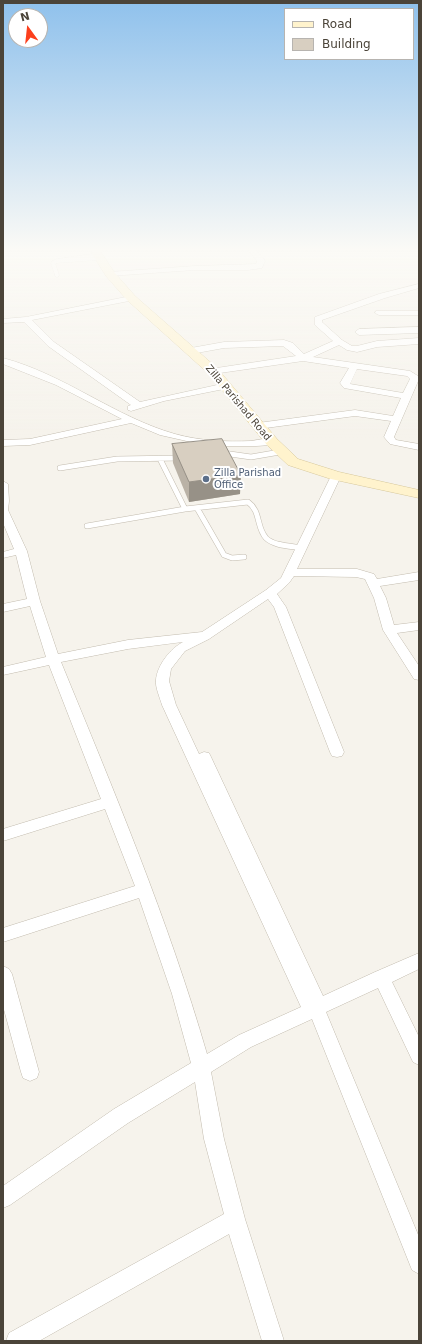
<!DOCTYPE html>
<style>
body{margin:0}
#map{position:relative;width:422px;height:1344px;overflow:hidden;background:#f6f3ec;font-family:"DejaVu Sans",sans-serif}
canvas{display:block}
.frame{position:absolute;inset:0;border:4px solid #4b4439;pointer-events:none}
.legend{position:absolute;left:284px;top:8px;width:130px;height:52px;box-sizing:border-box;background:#fff;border:1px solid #b7b4b0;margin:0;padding:5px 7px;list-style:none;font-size:12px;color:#4b4439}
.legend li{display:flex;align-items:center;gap:8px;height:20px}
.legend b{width:20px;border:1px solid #b7b4b0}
.north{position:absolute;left:8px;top:8px;width:40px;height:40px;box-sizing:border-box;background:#fff;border:1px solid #b7b4b0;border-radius:50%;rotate:345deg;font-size:11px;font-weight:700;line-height:16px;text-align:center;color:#4b4439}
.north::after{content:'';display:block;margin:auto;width:14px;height:18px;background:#fc3f1d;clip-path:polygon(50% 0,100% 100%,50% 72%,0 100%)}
</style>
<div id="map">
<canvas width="422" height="1344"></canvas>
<div class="frame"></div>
<ul class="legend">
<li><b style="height:5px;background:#fff3cd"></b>Road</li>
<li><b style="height:11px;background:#d8cfc1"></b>Building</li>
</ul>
<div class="north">N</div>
</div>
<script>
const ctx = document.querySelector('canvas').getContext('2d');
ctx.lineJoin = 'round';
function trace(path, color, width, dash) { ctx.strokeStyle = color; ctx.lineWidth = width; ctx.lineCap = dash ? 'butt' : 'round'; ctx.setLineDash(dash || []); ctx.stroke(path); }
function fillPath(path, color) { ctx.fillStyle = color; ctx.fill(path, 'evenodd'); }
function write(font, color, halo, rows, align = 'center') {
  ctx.font = font + ' "DejaVu Sans",sans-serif'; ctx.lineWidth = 4; ctx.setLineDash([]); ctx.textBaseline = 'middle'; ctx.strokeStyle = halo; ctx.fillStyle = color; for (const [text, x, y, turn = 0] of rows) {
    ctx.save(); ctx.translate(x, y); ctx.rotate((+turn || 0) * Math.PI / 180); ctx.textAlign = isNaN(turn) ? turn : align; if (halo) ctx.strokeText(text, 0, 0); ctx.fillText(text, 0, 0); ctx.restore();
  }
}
const laneFar1 = new Path2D(`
 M98 255 57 261 100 258
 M57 261 53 263 57 275`);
const lane = new Path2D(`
 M223 453 251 457 280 452
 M160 459 185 509
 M60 468 117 459 180 458
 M197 508 224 555 232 558 244 557
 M87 526 185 509 248 502C261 511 256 527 266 538 274 546 291 546 302 548`);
const street = new Path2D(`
 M248 250H256L264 259 265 261 262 268 248 270H194L110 276 106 274 110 272 194 266 256 264 257 261Z
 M419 284V288L385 298 322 320V322L342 340 352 346H357L377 341 419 338V344L377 347 357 352 347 350 339 345 313 357 410 371 418 376 419 379 394 437 396 440 419 444V450L390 444 384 437 391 421 355 416 258 429 253 426 258 423 355 410 393 416 401 398 344 388 340 383 349 368 303 361 213 374 210 373V369L296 356 283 346 224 348 191 354 187 351 191 348 224 342 284 340 293 343 304 354 333 341 315 325V317L379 294ZM357 369 407 376 410 379 403 393 350 384Z
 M131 296H134V300L32 320 54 342 140 402 226 383 229 384V388L164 401 131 411 128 410V406L131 405 48 346 24 322 3 323V319L26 317Z
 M376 311H419V315H379L375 313Z
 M419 327V333L359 335 355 332 359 329Z
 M3 358C64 374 115 417 175 434 200 441 226 442 251 441 258 440 272 436 277 442L272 445 256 446H209L160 435 131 423 30 445 3 446V440L30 439 122 419 56 385 3 364Z
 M336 473 341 476 297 569H357L374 574 377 579 419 572V580L380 586 386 598 394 625 419 622V630L397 633 419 666V680L414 679 383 630 374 598 365 579 356 577 294 576 289 583 277 594 286 607 344 752 342 756 337 757 332 756 330 752 274 607 268 599 209 639 185 651 171 669 169 681 176 705 199 754 204 752 209 753 211 757 323 996 375 972 419 953V969L392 982 419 1037V1065L413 1062 378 988 326 1012 419 1237V1274L412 1270 312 1019 251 1047 211 1072 224 1139 245 1219 284 1341H262L229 1234 39 1341H6L9 1333 224 1214 204 1139 195 1082 128 1123 10 1205 3 1208V1186L114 1109 191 1063 172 994 139 898 3 942V928L135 886 105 809 3 841V829L101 799 49 665 3 675V667L46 657 30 606 3 612V604L27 599 16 555 3 558V552L14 549 3 523V481L8 484 9 501 8 510 27 551 40 601 58 654 128 640 202 632 266 590 281 578 331 476ZM183 642C171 648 157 665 156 680 155 687 160 698 162 705L301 1007 239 1035 207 1054C168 919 114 791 61 662L128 649Z
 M3 966 9 969 12 974 39 1072 37 1078 30 1081 23 1078 21 1072 3 1006Z`);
const secondary = new Path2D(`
 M92 250H103L101 252 114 272 135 296 217 368 277 439 298 459 339 472 419 490V498L331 479 288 465 267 445 209 374 127 300 106 276 91 252Z`);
trace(laneFar1, '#c2bbae', 4.5);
trace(lane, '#c2bbae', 6);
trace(street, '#c2bbae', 1);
trace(secondary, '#d6c79b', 1);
trace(laneFar1, '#fff', 4);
trace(lane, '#fff', 5);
fillPath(street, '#fff');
fillPath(secondary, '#fff3cd');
fillPath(new Path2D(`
 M172 444 240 494 189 502 173 463Z`), '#bab2a6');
fillPath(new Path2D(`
 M241 475 240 494 189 502V482Z`), '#979187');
const building = new Path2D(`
 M222 439 241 475 189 482 172 444Z`);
fillPath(building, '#d8cfc1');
trace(building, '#979187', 1);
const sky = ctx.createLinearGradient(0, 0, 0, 438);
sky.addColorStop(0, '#8fc1ec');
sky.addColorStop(0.57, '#fbfaf6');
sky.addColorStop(1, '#fbfaf600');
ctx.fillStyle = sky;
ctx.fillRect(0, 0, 422, 438);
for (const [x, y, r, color] of [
 [206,479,4,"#5c6f8a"]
]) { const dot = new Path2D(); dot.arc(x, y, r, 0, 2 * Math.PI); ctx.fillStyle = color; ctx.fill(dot); trace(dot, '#fff', 1.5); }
write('10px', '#4b4439', '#fff', [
 ["Zilla Parishad Road",238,403,50]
]);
write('10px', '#4e5e75', '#fff', [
 ["Zilla Parishad",214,473],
 ["Office",214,485]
], 'left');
</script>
